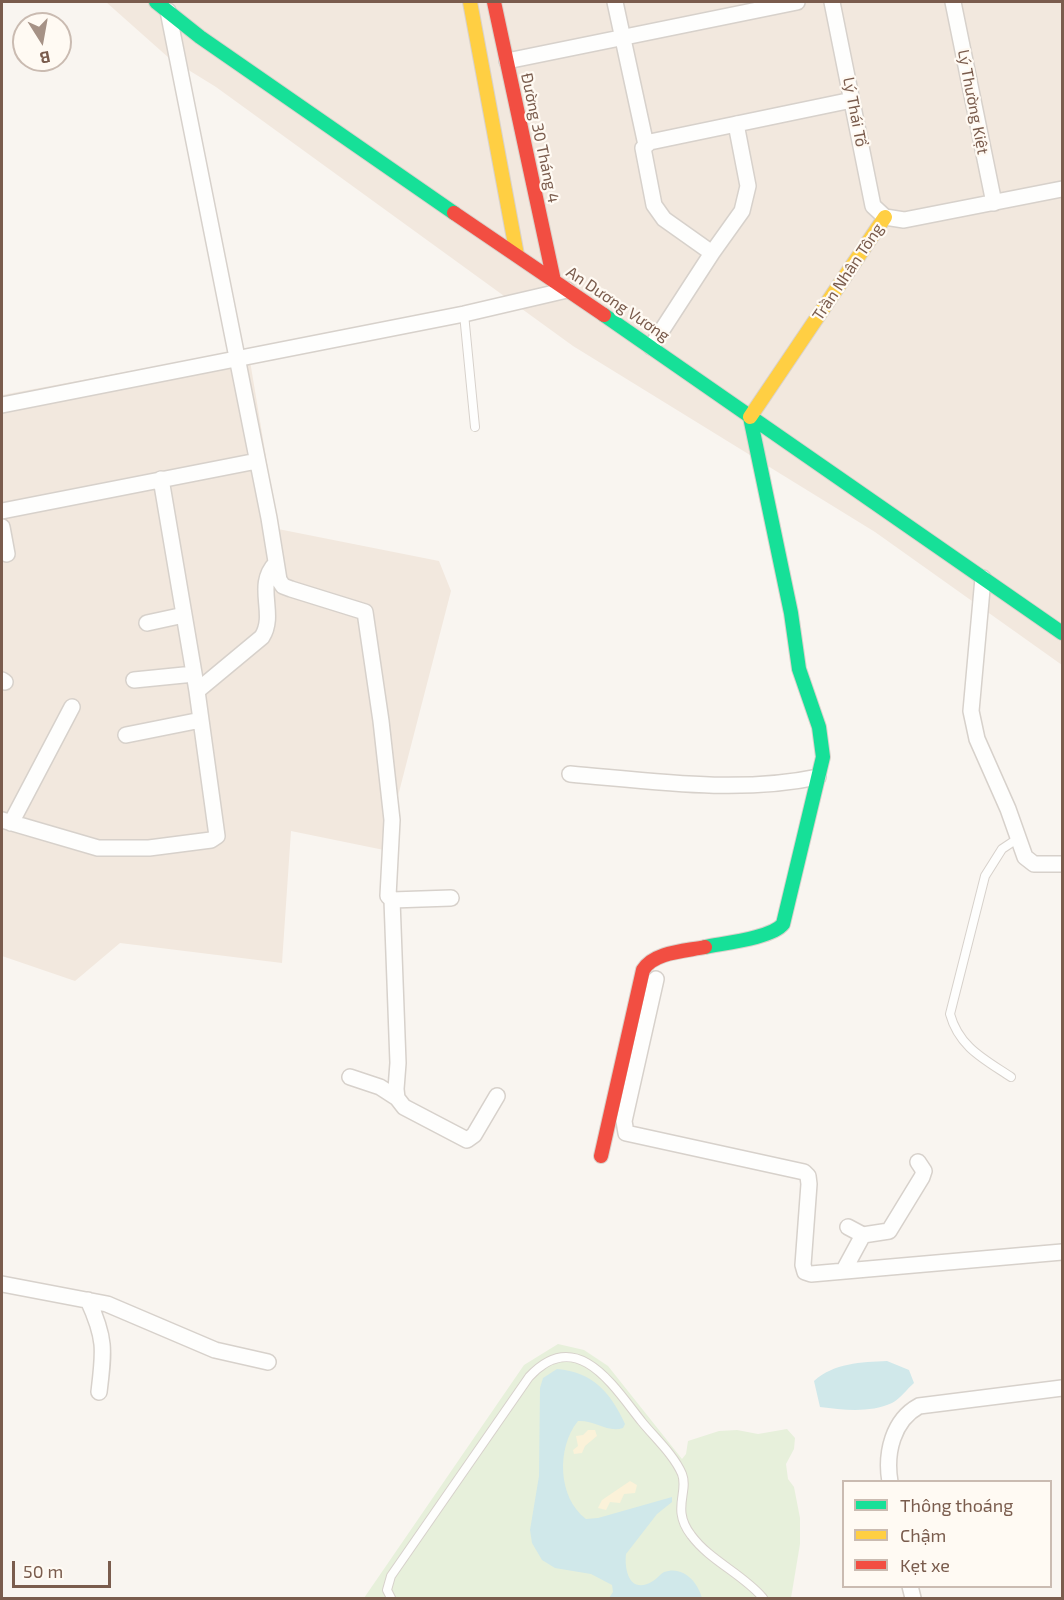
<!DOCTYPE html>
<meta charset="utf-8">
<style>
body{margin:0}
#map{position:relative;width:1064px;height:1600px;overflow:hidden;background:#f9f5f0;font-family:"Exo 2",sans-serif}
canvas{display:block}
.frame{position:absolute;inset:0;border:3px solid #7a5c4d;pointer-events:none}
.legend{position:absolute;left:842px;top:1480px;width:210px;height:108px;box-sizing:border-box;background:#fffaf3;border:2px solid #cabbb1;margin:0;padding:8px 10px;list-style:none;font-size:18px;color:#7a5c4d}
.legend li{display:flex;align-items:center;gap:12px;height:30px}
.legend b{width:30px;border:2px solid #cabbb1}
.north{position:absolute;left:12px;top:12px;width:60px;height:60px;box-sizing:border-box;background:#fffaf3;border:2px solid #cabbb1;border-radius:50%;rotate:169deg;font-size:16px;font-weight:700;line-height:24px;text-align:center;color:#7a5c4d}
.north::after{content:'';display:block;margin:auto;width:21px;height:27px;background:#a69286;clip-path:polygon(50% 0,100% 100%,50% 72%,0 100%)}
.scale{position:absolute;left:12px;top:1561px;width:99px;height:27px;box-sizing:border-box;border:3px solid #7a5c4d;border-top:0;padding-left:8px;font-size:18px;line-height:21px;white-space:nowrap;color:#7a5c4d;-webkit-text-stroke:4px #fffaf3;paint-order:stroke}
</style>
<div id="map">
<canvas width="1064" height="1600"></canvas>
<div class="frame"></div>
<ul class="legend">
<li><b style="height:8px;background:#16e098"></b>Thông thoáng</li>
<li><b style="height:8px;background:#ffcf43"></b>Chậm</li>
<li><b style="height:8px;background:#f24e42"></b>Kẹt xe</li>
</ul>
<div class="north">B</div>
<div class="scale">50 m</div>
</div>
<script>
const ctx = document.querySelector('canvas').getContext('2d');
ctx.lineJoin = 'round';
function fillPath(path, color) { ctx.fillStyle = color; ctx.fill(path, 'evenodd'); }
function trace(path, color, width, dash) { ctx.strokeStyle = color; ctx.lineWidth = width; ctx.lineCap = dash ? 'butt' : 'round'; ctx.setLineDash(dash || []); ctx.stroke(path); }
function write(font, color, halo, rows, align = 'center') {
  ctx.font = font + ' "Exo 2",sans-serif'; ctx.lineWidth = 4.5; ctx.setLineDash([]); ctx.textBaseline = 'middle'; ctx.strokeStyle = halo; ctx.fillStyle = color; for (const [text, x, y, turn = 0] of rows) {
    ctx.save(); ctx.translate(x, y); ctx.rotate((+turn || 0) * Math.PI / 180); ctx.textAlign = isNaN(turn) ? turn : align; if (halo) ctx.strokeText(text, 0, 0); ctx.fillText(text, 0, 0); ctx.restore();
  }
}
fillPath(new Path2D(`
 M106 2H1062V665L875 532 573 346 216 87 169 58Z
 M248 349 278 529 439 561 451 591 384 850 291 831 282 963 120 943 75 981 2 956V395Z`), '#f2e8de');
fillPath(new Path2D(`
 M558 1344 584 1350 608 1366 682 1459 686 1454 688 1441 719 1431 737 1430 758 1434 787 1429 795 1438 794 1449 786 1464 788 1479 794 1487 800 1518V1544L791 1598H364L524 1365Z`), '#e7f0db');
fillPath(new Path2D(`
 M588 1430H595L597 1436 585 1446 582 1453 574 1454 573 1450 578 1446 576 1436 583 1435Z
 M630 1481 637 1485 635 1493 624 1494 620 1503 610 1502 606 1510 598 1508 602 1500Z`), '#fbf2d9');
fillPath(new Path2D(`
 M887 1361 909 1370 914 1383C907 1389 900 1399 892 1403 870 1413 844 1410 820 1407L814 1381C834 1363 861 1362 887 1361Z
 M557 1369C593 1372 611 1393 625 1424L623 1428C607 1433 595 1420 578 1421 556 1448 558 1498 586 1519L598 1518 672 1497V1502L657 1514 626 1554C624 1572 631 1595 653 1581 657 1579 660 1574 664 1572 683 1565 698 1582 702 1598H609L613 1592 612 1585 591 1574 555 1568 542 1560 532 1543 530 1530 539 1476 540 1388 543 1378Z`), '#d0e8ea');
const lane = new Path2D(`
 M464 314 475 427
 M1011 1077C984 1059 959 1047 950 1014L985 876 1002 849 1017 839
 M391 1598 387 1590 391 1576 529 1377C577 1325 614 1387 642 1422 655 1438 674 1455 682 1474 689 1492 671 1509 691 1535 710 1561 743 1574 763 1598`);
const street = new Path2D(`
 M615 2 646 145
 M832 2 873 206 885 217 904 220 1062 189
 M953 2 994 203
 M168 11 269 518 279 580 283 586 291 589 365 612 381 721 392 820 388 896 392 900 451 898
 M507 61 797 2
 M712 253 742 211 748 186 736 124
 M651 347 712 253 664 219 654 205 643 148 650 142 852 100
 M2 405 464 314 567 290
 M2 511 257 461
 M2 527 7 554
 M983 578 971 711 977 739 1008 809 1025 857 1034 864H1062
 M147 623 184 615
 M2 680 5 682
 M134 680 194 674
 M197 691 262 637C277 613 254 586 276 563
 M126 735 201 720
 M570 774C651 781 738 794 818 777
 M2 820 98 848H149L211 840 217 836 197 691 161 479
 M11 823 72 707
 M392 900 398 1063 396 1089 397 1098 404 1107 467 1140 474 1135 497 1096
 M656 979 624 1121 626 1133 804 1172 808 1176 809 1184 803 1265 805 1272 811 1274 1062 1252
 M350 1077 380 1087 397 1098
 M848 1227 863 1235
 M844 1270 863 1235 889 1231 922 1177 924 1171 918 1162
 M2 1284 107 1304 215 1350 268 1362
 M88 1300C106 1339 104 1351 99 1392
 M890 1482C885 1453 893 1420 919 1406L1062 1388
 M910 1586 913 1598`);
const fast = new Path2D(`
 M156 2 200 37 454 213
 M604 315 1062 633
 M705 947C724 943 772 938 783 924L823 757 819 727 799 669 791 613 750 417`);
const slow = new Path2D(`
 M470 2 517 255
 M750 417 885 217`);
const jam = new Path2D(`
 M494 2 554 281
 M454 213 604 315
 M601 1156 643 970C653 952 686 951 705 947`);
trace(lane, '#d7d1cb', 10);
trace(street, '#d7d1cb', 18);
trace(fast, '#d9d2cb', 16);
trace(slow, '#d9d2cb', 16);
trace(jam, '#d9d2cb', 16);
trace(lane, '#fefefd', 8);
trace(street, '#fefefd', 15);
trace(fast, '#16e098', 14);
trace(slow, '#ffcf43', 14);
trace(jam, '#f24e42', 14);
write('16px', '#7a5c4d', '#fffaf3', [
 ["Lý Thường Kiệt",973,102,79],
 ["Lý Thái Tổ",855,112,79],
 ["Đường 30 Tháng 4",540,138,78],
 ["Trần Nhân Tông",848,272,-56],
 ["An Dương Vương",618,304,34]
]);
</script>
